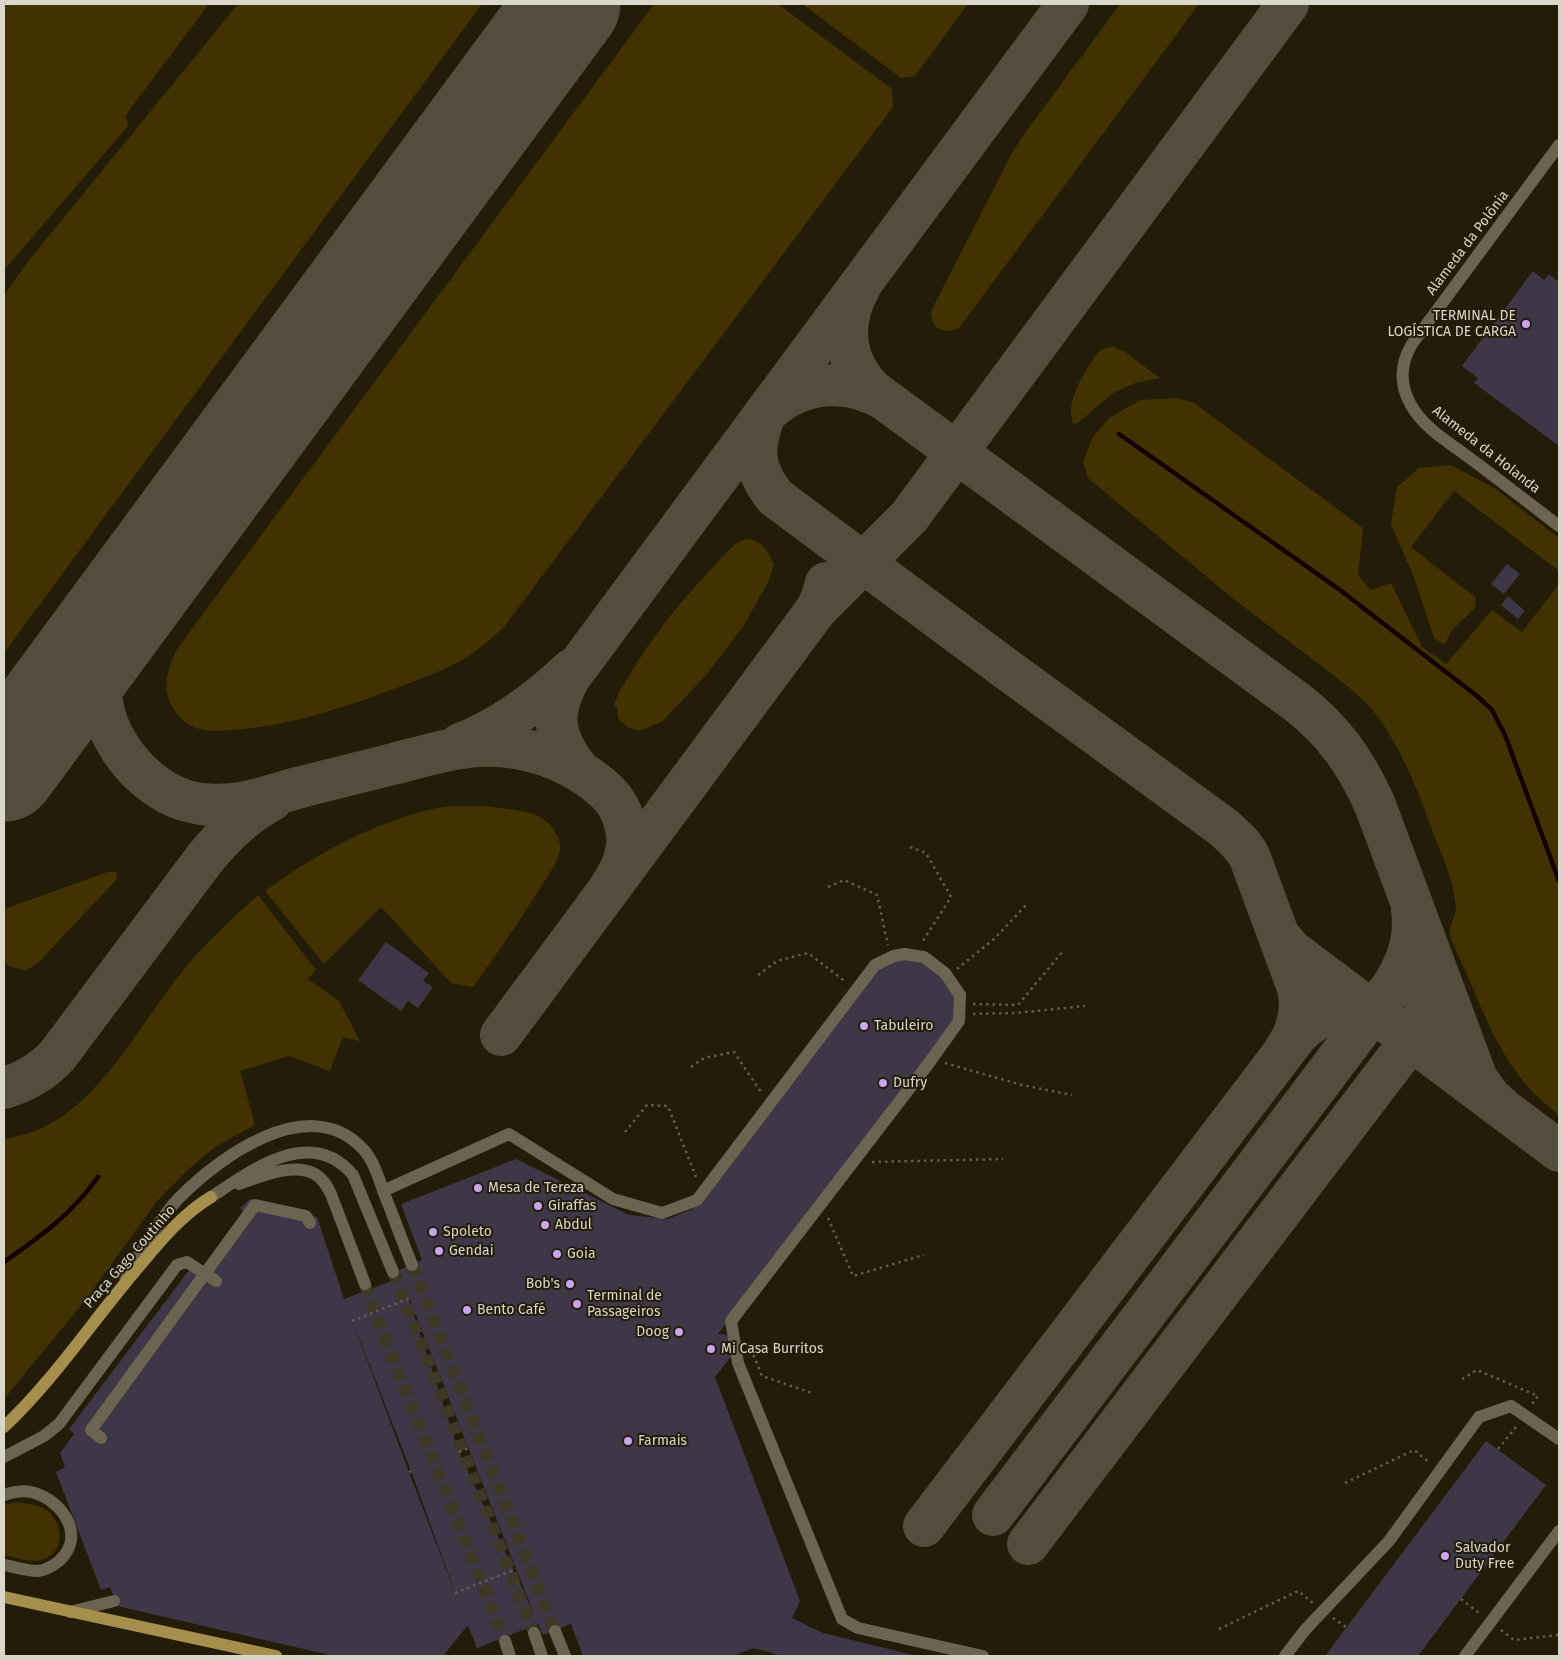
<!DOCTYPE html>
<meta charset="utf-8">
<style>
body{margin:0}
#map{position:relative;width:1563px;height:1660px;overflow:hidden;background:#221c09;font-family:"Fira Sans",sans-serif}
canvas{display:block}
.frame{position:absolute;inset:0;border:5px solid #dad6ca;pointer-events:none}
</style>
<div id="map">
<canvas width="1563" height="1660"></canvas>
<div class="frame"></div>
</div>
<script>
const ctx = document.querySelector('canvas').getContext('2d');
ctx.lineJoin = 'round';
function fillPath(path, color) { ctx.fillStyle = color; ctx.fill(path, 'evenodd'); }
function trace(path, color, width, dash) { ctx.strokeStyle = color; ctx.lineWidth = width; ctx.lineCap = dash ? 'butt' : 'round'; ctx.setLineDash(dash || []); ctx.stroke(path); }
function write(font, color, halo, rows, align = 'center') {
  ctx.font = font + ' "Fira Sans",sans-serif'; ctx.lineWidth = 4; ctx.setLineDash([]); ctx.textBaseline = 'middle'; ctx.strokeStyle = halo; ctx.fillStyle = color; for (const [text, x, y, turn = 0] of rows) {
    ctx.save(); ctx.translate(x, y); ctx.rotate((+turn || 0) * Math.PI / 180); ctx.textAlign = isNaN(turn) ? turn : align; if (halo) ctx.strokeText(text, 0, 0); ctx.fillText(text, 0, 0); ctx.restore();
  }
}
fillPath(new Path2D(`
 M4 4H209L125 116 129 125 4 270Z
 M238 4H482L4 653V295L30 259Z
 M654 4H778L892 89 893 107 504 627C491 639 477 651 462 660 442 671 420 679 399 687 348 706 297 724 242 729 230 730 217 732 204 730 191 728 181 721 174 710 161 688 167 670 177 649Z
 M802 4H968L915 76 901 78Z
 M1120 4H1199L959 328C943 335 931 330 931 311L1013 151 1025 133Z
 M1113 346 1125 352 1160 378 1135 383 1113 393 1079 422 1073 424C1073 420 1071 416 1071 412 1071 392 1088 365 1100 350Z
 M1177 398 1194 403 1363 528 1358 575 1371 590 1391 583 1422 647 1446 664 1492 610 1522 632 1559 584V1115C1509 1079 1489 1027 1466 972 1462 963 1451 942 1450 933 1449 925 1456 916 1456 908 1455 886 1445 863 1437 843 1421 800 1406 757 1380 720 1371 706 1358 695 1346 685L1231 597 1088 478 1083 462 1092 438 1109 418 1140 400Z
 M1451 465 1494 488 1559 538V571L1454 491 1411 547 1476 598 1475 608 1453 629 1444 645 1434 638 1415 580 1391 524 1397 487 1419 468Z
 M746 539C762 540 767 550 774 564L768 582 744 625 707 674 663 721 639 731 629 728 618 719 617 707 614 705C619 689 629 676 638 661 665 619 696 584 731 548L739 542Z
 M487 806C507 810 538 809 551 826 556 832 562 844 560 851 557 864 547 877 540 888 519 922 496 955 473 987L451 983 381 907 324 964 265 891C317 853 374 822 437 808 452 805 471 807 487 806Z
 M108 872H115L117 874V879L39 962 26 971 9 966 4 962V909Z
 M258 895 316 970 308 979 339 1001 360 1041 343 1037 330 1071 289 1056 240 1071 255 1125 215 1147 190 1168 157 1201 87 1298 4 1399V1140C16 1136 29 1134 40 1129 105 1099 141 1021 185 968 207 942 232 918 258 895Z
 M16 1502C26 1504 38 1504 46 1510 64 1523 66 1552 42 1560 30 1563 15 1557 4 1555V1505Z`), '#423200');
trace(new Path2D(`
 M1119 434 1340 590 1477 696 1492 710 1505 735 1559 881
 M4 1262C41 1236 71 1215 98 1177`), '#120000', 4.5);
trace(new Path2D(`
 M861 285C840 322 841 359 873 391L1298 703C1335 732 1356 763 1375 805L1477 1079 1490 1097 1501 1107
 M772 408C805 380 850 378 887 401
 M764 417C752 449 753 469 775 497L1005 668 1223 827C1234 837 1244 845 1250 858L1298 988C1303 1013 1297 1032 1283 1053
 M144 580C132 598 119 616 110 636 95 667 98 706 113 736 130 769 163 799 201 804 240 808 265 797 301 787 332 779 362 772 393 764 420 757 449 748 477 746 524 743 572 760 606 791 624 808 632 836 624 859 621 871 614 881 607 892
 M816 610 909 517 1288 4
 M460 744C502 728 538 701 571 670
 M579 770C553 738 549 713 570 677L1068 4
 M1281 938 1291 950 1559 1151
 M501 1035 816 610 822 597 826 583
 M4 1088C25 1082 42 1072 57 1056L206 857C225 834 245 814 272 800
 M993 1515 1392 987C1407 963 1416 939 1412 910
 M924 1526 1297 1035C1324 1008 1353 1004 1387 1023
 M1028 1544 1411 1040C1427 1015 1433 991 1430 960`), '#524d3c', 42);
trace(new Path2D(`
 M4 769 568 4`), '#524d3c', 105);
fillPath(new Path2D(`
 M1533 271 1544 280 1549 274 1559 282V446L1474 383 1478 378 1462 366Z
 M1507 564 1520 574 1504 594 1491 584Z
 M1508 596 1525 611 1518 619 1501 605Z
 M386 942 429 973 423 981 433 987 418 1008 408 1001 401 1011 358 980Z
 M891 958 930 963 955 991 957 1013 929 1059 718 1334H724L736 1343 737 1349 715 1377 800 1601 792 1618 823 1633 918 1656H782L754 1648 732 1656H583L571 1624 543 1635 538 1624 477 1648 468 1625 443 1656H334L117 1606 110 1587 101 1590 56 1472 65 1467 60 1453 74 1434 69 1429 195 1262 205 1269 244 1213 240 1208 250 1199 317 1217 344 1299 402 1277 399 1270 422 1260 401 1204 516 1159 629 1215 668 1219 692 1209 875 967ZM403 1282 534 1614 459 1452ZM349 1312 411 1471 459 1603 409 1472Z
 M1486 1441 1546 1485 1418 1656H1325Z`), '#3f3648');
trace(new Path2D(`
 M412 1265 555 1631
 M393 1272 534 1633
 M365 1284 374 1311 505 1641`), '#3e3826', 12, [12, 6]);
trace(new Path2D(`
 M910 847 926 853 951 897 921 944
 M828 887 844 880 877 895 888 945
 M957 969 994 939 1028 903
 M758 975 777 961 808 953 846 982
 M973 1004 1018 1005 1064 950
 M973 1014 1016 1013 1085 1006
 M945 1063 1022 1085 1072 1095
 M691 1067 704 1058 734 1052 761 1092
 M625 1132 647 1105 668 1106 696 1177
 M872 1162 1003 1159
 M828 1218 853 1276 924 1255
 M352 1321 410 1298
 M751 1349 762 1376 812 1393
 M1462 1379 1477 1370 1538 1396 1532 1404
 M1498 1449 1516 1427
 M459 1452 469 1448
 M409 1472 411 1471
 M1345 1483 1414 1450 1430 1463
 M455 1593 516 1569
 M1461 1599 1479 1613
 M1333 1618 1346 1627
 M1219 1629 1298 1591 1313 1603
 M1501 1630 1514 1640 1559 1635`), '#635e4d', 2.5, [2.5, 4]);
trace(new Path2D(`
 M1559 145 1412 344C1400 364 1399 384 1411 405 1423 427 1448 442 1467 456 1498 479 1529 503 1559 526
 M239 1184C260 1177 291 1163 313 1173 322 1177 327 1186 331 1194L365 1284
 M383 1191 509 1134 613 1199 662 1213 697 1200 875 965 894 956 904 954 924 957 945 973 960 995 959 1021 929 1063 731 1321 738 1363 842 1619 858 1628 983 1656
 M211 1197C252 1170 311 1125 353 1175L393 1272
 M125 1277C142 1251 157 1222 178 1199 218 1158 305 1094 359 1145 374 1158 379 1180 386 1198 395 1221 403 1243 412 1265
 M101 1438 91 1430 255 1205 306 1216 310 1223
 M4 1457 44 1436 59 1424 177 1265 187 1262 216 1281
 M4 1495C13 1492 21 1490 31 1492 62 1499 87 1536 59 1561 53 1566 46 1570 38 1571 27 1571 15 1567 4 1565
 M70 1612 114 1601
 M555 1631 565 1656
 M534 1633 542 1656
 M505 1641 510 1656
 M1285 1656 1305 1630 1389 1541 1479 1417 1511 1406 1559 1439
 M1465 1656 1559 1531`), '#6c6450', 12);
trace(new Path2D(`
 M4 1427C56 1378 95 1317 142 1263 163 1238 183 1214 211 1197
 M4 1597 276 1656`), '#a68e4c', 12);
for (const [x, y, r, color] of [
 [1526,324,5,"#c9a5ee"],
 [864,1026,5,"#c9a5ee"],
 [883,1083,5,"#c9a5ee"],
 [478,1188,5,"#c9a5ee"],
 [538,1206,5,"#c9a5ee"],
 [545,1225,5,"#c9a5ee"],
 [433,1232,5,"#c9a5ee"],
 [439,1251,5,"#c9a5ee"],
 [557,1254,5,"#c9a5ee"],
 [570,1284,5,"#c9a5ee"],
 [577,1304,5,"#c9a5ee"],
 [467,1310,5,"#c9a5ee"],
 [679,1332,5,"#c9a5ee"],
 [711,1349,5,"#c9a5ee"],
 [628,1441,5,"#c9a5ee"],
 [1445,1556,5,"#c9a5ee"]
]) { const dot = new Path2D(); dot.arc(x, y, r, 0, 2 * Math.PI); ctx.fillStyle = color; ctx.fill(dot); trace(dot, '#221c09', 2); }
write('14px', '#dad6ca', '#221c09', [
 ["Alameda da Polônia",1468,243,-53],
 ["Alameda da Holanda",1486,450,38],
 ["Praça Gago Coutinho",130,1257,-49]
]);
write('14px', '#dad6ca', '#221c09', [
 ["TERMINAL DE",1516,316,"right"],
 ["LOGÍSTICA DE CARGA",1516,332,"right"],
 ["Tabuleiro",874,1026],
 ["Dufry",893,1083],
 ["Mesa de Tereza",488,1188],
 ["Giraffas",548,1206],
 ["Abdul",555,1225],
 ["Spoleto",443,1232],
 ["Gendai",449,1251],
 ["Goia",567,1254],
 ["Bob's",560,1284,"right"],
 ["Terminal de",587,1296],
 ["Passageiros",587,1312],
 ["Bento Café",477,1310],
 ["Doog",669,1332,"right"],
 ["Mi Casa Burritos",721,1349],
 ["Farmais",638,1441],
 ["Salvador",1455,1548],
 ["Duty Free",1455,1564]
], 'left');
</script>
